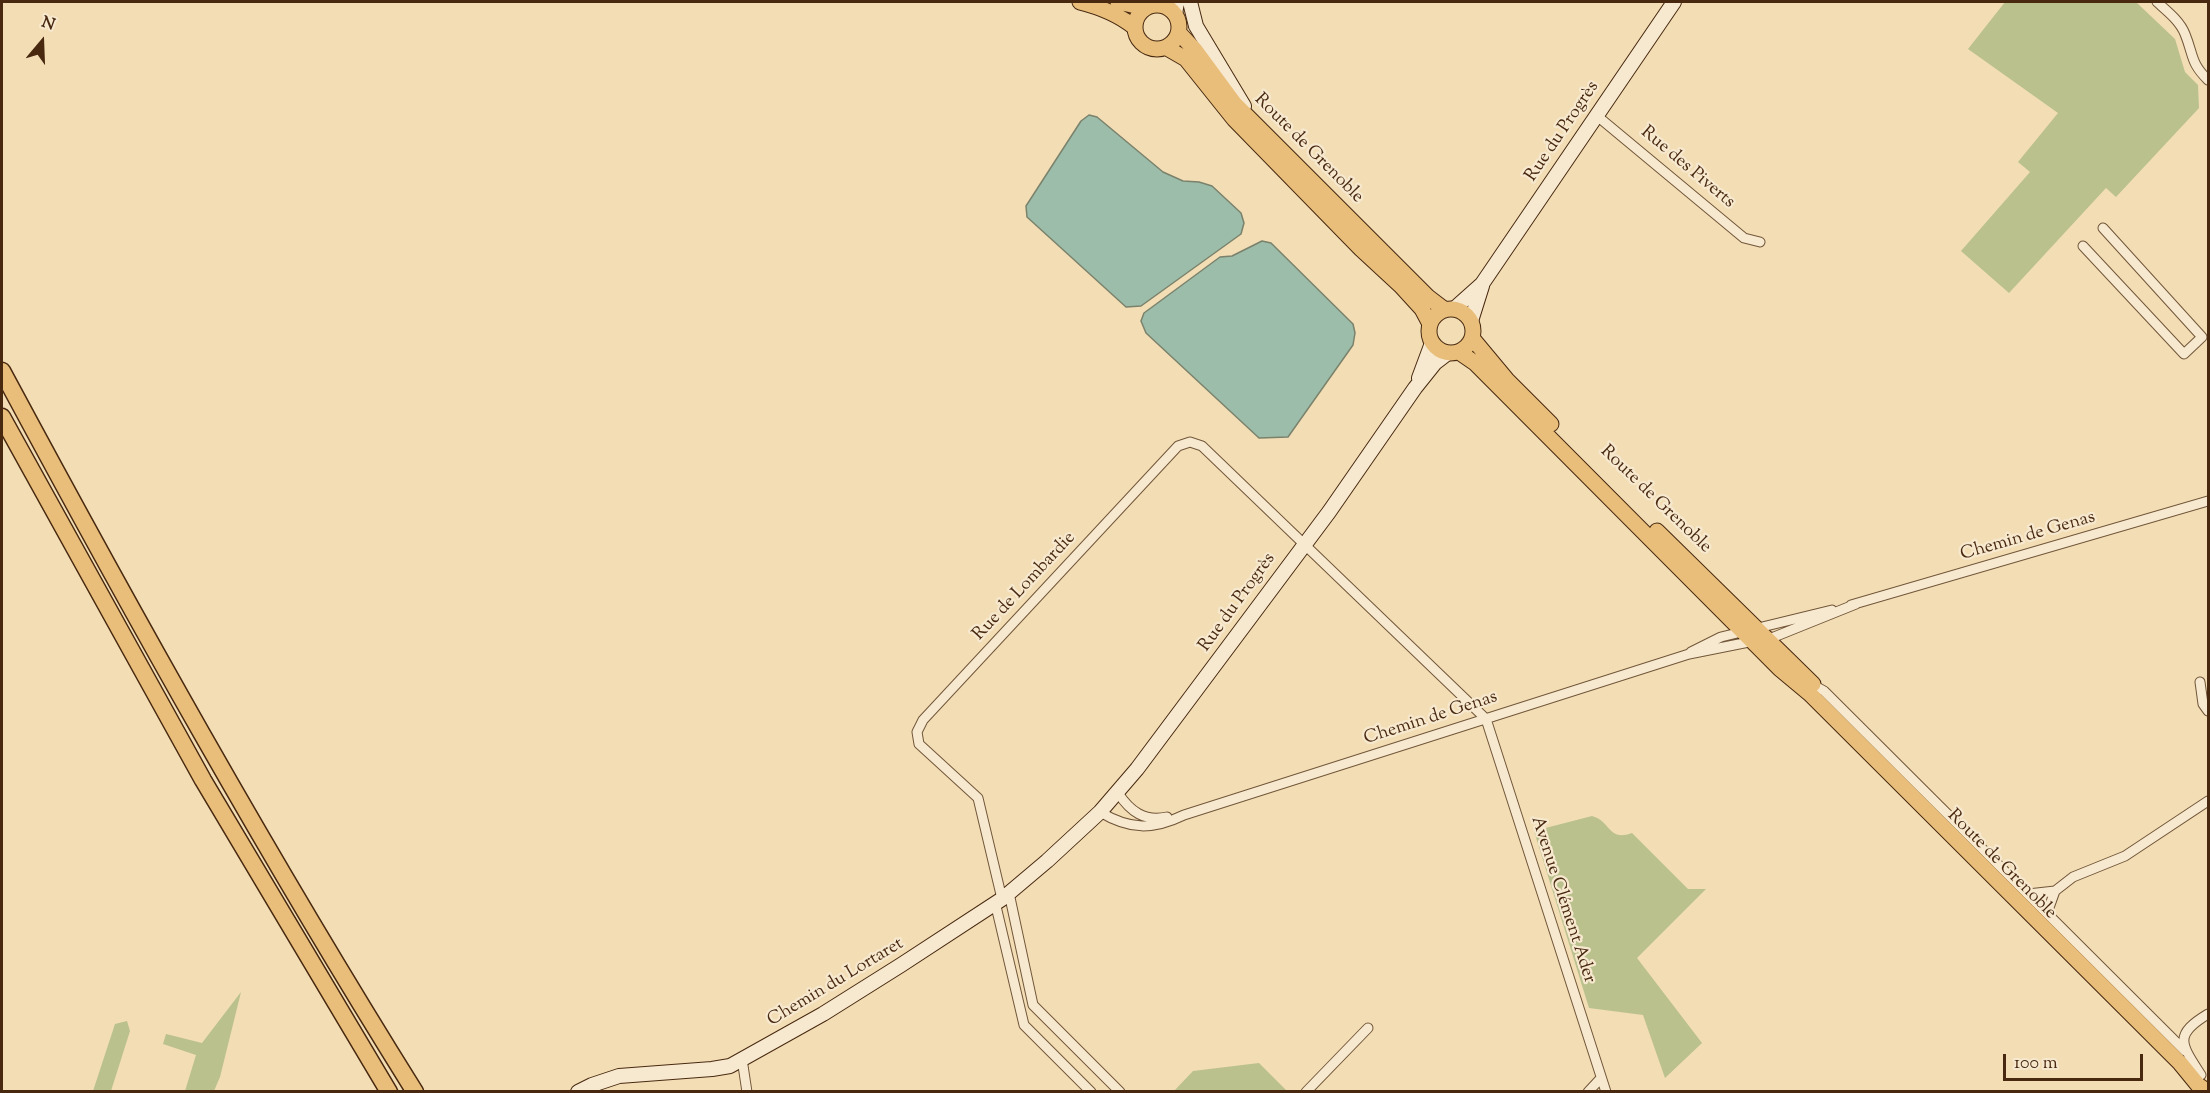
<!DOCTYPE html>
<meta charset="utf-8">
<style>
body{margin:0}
#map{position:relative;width:2210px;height:1093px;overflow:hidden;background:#f2ddb5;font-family:"Sorts Mill Goudy",serif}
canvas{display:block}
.frame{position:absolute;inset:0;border:3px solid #482910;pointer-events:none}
.north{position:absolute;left:12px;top:12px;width:60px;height:60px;-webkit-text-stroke:4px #f7e9cf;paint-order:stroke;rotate:19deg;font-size:16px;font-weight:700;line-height:24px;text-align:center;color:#482910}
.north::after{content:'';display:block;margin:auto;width:21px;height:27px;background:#482910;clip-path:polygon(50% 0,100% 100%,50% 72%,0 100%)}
.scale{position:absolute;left:2003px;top:1054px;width:140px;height:27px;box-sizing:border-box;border:3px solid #482910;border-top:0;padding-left:8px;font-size:18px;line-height:21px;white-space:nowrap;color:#482910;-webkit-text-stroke:4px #f7e9cf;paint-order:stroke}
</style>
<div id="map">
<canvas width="2210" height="1093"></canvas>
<div class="frame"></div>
<div class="north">N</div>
<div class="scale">100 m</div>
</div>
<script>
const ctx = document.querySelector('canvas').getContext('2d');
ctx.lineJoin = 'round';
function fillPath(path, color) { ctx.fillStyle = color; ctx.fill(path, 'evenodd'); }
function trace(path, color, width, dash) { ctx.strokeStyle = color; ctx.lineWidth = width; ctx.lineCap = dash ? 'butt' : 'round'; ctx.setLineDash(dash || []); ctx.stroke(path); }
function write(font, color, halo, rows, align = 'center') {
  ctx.font = font + ' "Sorts Mill Goudy",serif'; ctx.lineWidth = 4.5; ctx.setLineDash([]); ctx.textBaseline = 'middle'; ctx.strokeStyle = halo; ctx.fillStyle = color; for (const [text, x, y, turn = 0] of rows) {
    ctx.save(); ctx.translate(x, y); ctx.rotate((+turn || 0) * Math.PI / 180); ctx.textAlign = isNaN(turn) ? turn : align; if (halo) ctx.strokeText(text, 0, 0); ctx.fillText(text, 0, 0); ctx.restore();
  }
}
fillPath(new Path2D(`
 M2005 2H2136L2175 39 2185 72 2198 85 2199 108 2116 197 2106 188 2009 293 1961 251 2030 172 2018 162 2058 113 1968 49Z
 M1592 816C1611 821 1608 842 1632 833L1688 889H1706L1637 958 1702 1043 1665 1078 1643 1015 1589 1008 1534 831Z
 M241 992 220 1077 214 1091H185L196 1055 163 1044 166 1034 202 1043Z
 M127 1021 130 1031 111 1091H93L115 1024Z
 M1259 1063 1287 1091H1174L1193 1071Z`), '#bac18d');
const water = new Path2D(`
 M1089 115 1097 117 1163 172 1183 181 1199 182 1212 186 1241 213 1244 223 1241 234 1141 306 1126 307 1027 217 1026 206 1081 121Z
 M1262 241 1271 243 1353 324 1355 333 1353 345 1288 437 1259 438 1146 333 1141 321 1144 313 1220 257 1232 256Z`);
fillPath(water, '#9cbda9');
trace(water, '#7a826c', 1.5);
const street = new Path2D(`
 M2157 2C2167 11 2180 21 2185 34 2194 56 2190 62 2208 80
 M1596 115 1744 238 1760 242
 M2083 246 2184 354 2202 337 2103 228
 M1851 605 2208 501
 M1691 652 1721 637 1832 610
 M2200 682 2203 704 2208 711
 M1815 686 1824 691 2185 1051
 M1118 793C1130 811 1144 822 1167 817
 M1100 812C1130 830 1153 830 1184 815L1689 654 1774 637 1856 604
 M2055 891 2073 877 2125 856 2208 801
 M1009 893 1033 1005 1120 1092
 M2028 894 2055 891 2047 913
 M1002 899 978 798 919 744 917 732 923 720 1178 446 1190 442 1202 446 1486 719 1606 1092
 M995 902 1024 1025 1091 1092
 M742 1059 747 1092
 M2201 1075C2181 1044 2173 1035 2208 1014
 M1306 1092 1368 1028
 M1588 1092 1601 1078`);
const secondary = new Path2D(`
 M1190 2 1196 26 1244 106
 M1156 5 1159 2
 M1175 14 1177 2
 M1454 309 1482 284 1674 2
 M1471 321 1482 286
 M1419 378 1432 343
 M578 1092 592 1085 619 1076 712 1069 730 1066 823 1014 901 965 1002 899 1047 861 1100 812 1137 769 1329 512 1415 388 1435 363 1448 353`);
const primary = new Path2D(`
 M1080 2C1100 7 1118 14 1134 27
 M1118 2 1145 8
 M1135 27a22 22 0 1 1 44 0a22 22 0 1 1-44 0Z
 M1179 33 1195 50 1234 103 1428 297 1445 310
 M1167 48 1186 59 1234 119 1361 249 1401 286 1422 309 1430 324
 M1429 331a22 22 0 1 1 44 0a22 22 0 1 1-44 0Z
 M1472 338 1507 380 1551 424
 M1459 352 1475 363 1780 669 1810 694 2180 1063 2198 1085 2208 1092
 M1657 531 1813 684`);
const highway = new Path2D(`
 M2 371C133 615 268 857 415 1092
 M2 417 203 780 389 1092`);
trace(street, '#725639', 11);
trace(secondary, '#482910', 16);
trace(primary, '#482910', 17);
trace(highway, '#482910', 19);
trace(street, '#f7e9cf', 9);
trace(secondary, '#f7e9cf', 14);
trace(primary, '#e9be7a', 15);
trace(highway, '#e9be7a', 16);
write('18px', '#482910', '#f7e9cf', [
 ["Rue du Progrès",1563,132,-56],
 ["Route de Grenoble",1308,149,45],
 ["Rue des Piverts",1687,168,40],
 ["Route de Grenoble",1655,500,44],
 ["Chemin de Genas",2028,537,-16],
 ["Rue de Lombardie",1025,587,-47],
 ["Rue du Progrès",1238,603,-54],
 ["Chemin de Genas",1431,719,-18],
 ["Route de Grenoble",2001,865,45],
 ["Avenue Clément Ader",1562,900,72],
 ["Chemin du Lortaret",836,983,-31]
]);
</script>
